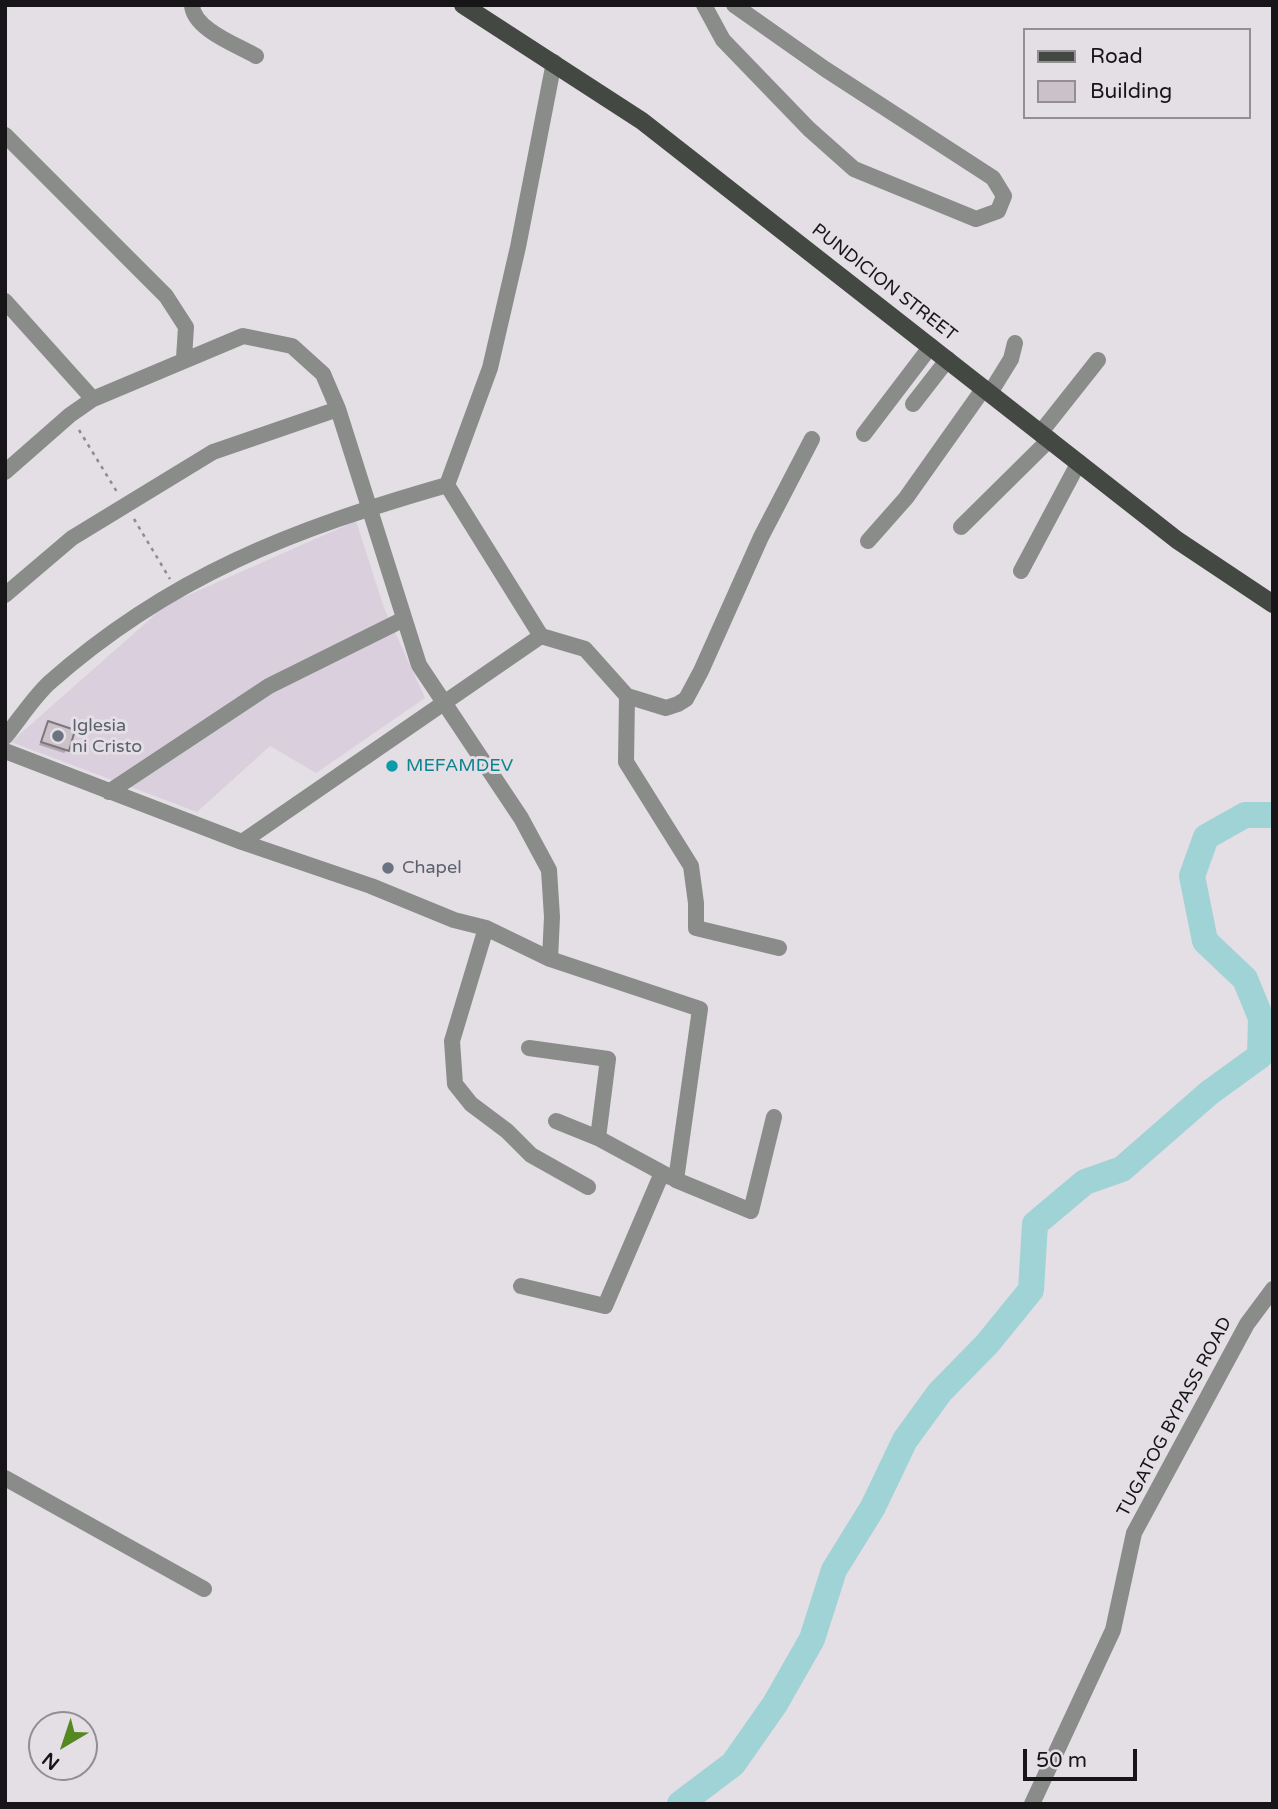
<!DOCTYPE html>
<style>
body{margin:0}
#map{position:relative;width:1278px;height:1809px;overflow:hidden;background:#e4dee5;font-family:"Varela Round",sans-serif}
canvas{display:block}
.frame{position:absolute;inset:0;border:7px solid #181518;pointer-events:none}
.legend{position:absolute;left:1023px;top:28px;width:228px;height:91px;box-sizing:border-box;background:#e4dee5;border:2px solid #928e93;margin:0;padding:9px 12px;list-style:none;font-size:21px;color:#181518}
.legend li{display:flex;align-items:center;gap:14px;height:35px}
.legend b{width:35px;border:2px solid #928e93}
.north{position:absolute;left:28px;top:1711px;width:70px;height:70px;box-sizing:border-box;background:#e4dee5;border:2px solid #928e93;border-radius:50%;rotate:219deg;font-size:19px;font-weight:700;line-height:28px;text-align:center;color:#181518}
.north::after{content:'';display:block;margin:auto;width:24px;height:32px;background:#548820;clip-path:polygon(50% 0,100% 100%,50% 72%,0 100%)}
.scale{position:absolute;left:1023px;top:1749px;width:114px;height:32px;box-sizing:border-box;border:4px solid #181518;border-top:0;padding-left:9px;font-size:21px;line-height:24px;white-space:nowrap;color:#181518;-webkit-text-stroke:5px #e4dee5;paint-order:stroke}
</style>
<div id="map">
<canvas width="1278" height="1809"></canvas>
<div class="frame"></div>
<ul class="legend">
<li><b style="height:9px;background:#444843"></b>Road</li>
<li><b style="height:19px;background:#cac2c8"></b>Building</li>
</ul>
<div class="north">N</div>
<div class="scale">50 m</div>
</div>
<script>
const ctx = document.querySelector('canvas').getContext('2d');
ctx.lineJoin = 'round';
function fillPath(path, color) { ctx.fillStyle = color; ctx.fill(path, 'evenodd'); }
function trace(path, color, width, dash) { ctx.strokeStyle = color; ctx.lineWidth = width; ctx.lineCap = dash ? 'butt' : 'round'; ctx.setLineDash(dash || []); ctx.stroke(path); }
function write(font, color, halo, rows, align = 'center') {
  ctx.font = font + ' "Varela Round",sans-serif'; ctx.lineWidth = 6; ctx.setLineDash([]); ctx.textBaseline = 'middle'; ctx.strokeStyle = halo; ctx.fillStyle = color; for (const [text, x, y, turn = 0] of rows) {
    ctx.save(); ctx.translate(x, y); ctx.rotate((+turn || 0) * Math.PI / 180); ctx.textAlign = isNaN(turn) ? turn : align; if (halo) ctx.strokeText(text, 0, 0); ctx.fillText(text, 0, 0); ctx.restore();
  }
}
fillPath(new Path2D(`
 M356 521 384 608 425 698 316 773 270 746 197 812 11 742 166 605Z`), '#dad0dd');
fillPath(new Path2D(`
 M49 723 67 750 64 753 39 745Z`), '#0003');
trace(new Path2D(`
 M680 1804 733 1764 775 1704 812 1639 834 1570 873 1507 905 1440 940 1392 987 1344 1031 1290 1035 1224 1085 1182 1122 1169 1209 1093 1260 1056 1261 1018 1245 979 1205 941 1192 876 1206 837 1245 815H1273`), '#a0d3d6', 26);
const building = new Path2D(`
 M48 721 75 730 69 751 41 742Z`);
fillPath(building, '#cac2c8');
trace(building, '#7d767c', 2);
trace(new Path2D(`
 M79 430 117 492
 M134 519 170 579`), '#8f8b90', 2.5, [3.5, 5]);
trace(new Path2D(`
 M192 5C193 29 237 45 256 56
 M704 5 723 40 809 129 854 169 976 219 998 211 1004 196 993 178 825 69 734 5
 M5 135 166 296 186 327 184 358
 M5 301 93 399
 M990 393 1011 359 1015 343
 M913 404 948 359
 M1041 432 1098 360
 M864 434 931 346
 M5 472 70 415 93 399 243 336 292 346 323 374 338 409 419 665 521 818 549 870 552 917 550 959 486 928 454 920 371 886 242 842 5 751
 M961 527 1050 439
 M868 541 906 498 984 388
 M1021 571 1079 462
 M5 595 72 538 213 452 338 409
 M541 636 585 649 627 696 666 708 678 704 686 699 701 671 761 537 812 439
 M627 696 626 762 691 866 696 903V928L779 948
 M5 737C19 720 33 698 49 683 171 575 294 529 447 485L490 368 518 247 554 62
 M109 792 269 686 404 619
 M242 842 541 636 447 485
 M486 928 452 1041 455 1084 471 1104 507 1131 531 1155 588 1187
 M550 959 700 1009 676 1180 751 1211 774 1117
 M529 1048 608 1059 598 1138
 M556 1121 598 1138 670 1177
 M521 1286 605 1306 662 1173
 M5 1478 204 1589
 M1032 1804 1113 1630 1134 1533 1247 1324 1273 1289`), '#898c89', 16);
trace(new Path2D(`
 M463 5 642 121 1177 540 1273 604`), '#444843', 18);
for (const [x, y, r, color] of [
 [58,736,7,"#6b7280"],
 [392,766,7,"#0f9aa8"],
 [388,868,7,"#6b7280"]
]) { const dot = new Path2D(); dot.arc(x, y, r, 0, 2 * Math.PI); ctx.fillStyle = color; ctx.fill(dot); trace(dot, '#e4dee5', 2.5); }
write('18px', '#181518', '#e4dee5', [
 ["PUNDICION STREET",884,283,38],
 ["TUGATOG BYPASS ROAD",1175,1417,-62]
]);
write('18px', '#5b616d', '#e4dee5', [
 ["Iglesia",72,726],
 ["ni Cristo",72,747],
 ["Chapel",402,868]
], 'left');
write('18px', '#0d838f', '#e4dee5', [
 ["MEFAMDEV",406,766]
], 'left');
</script>
